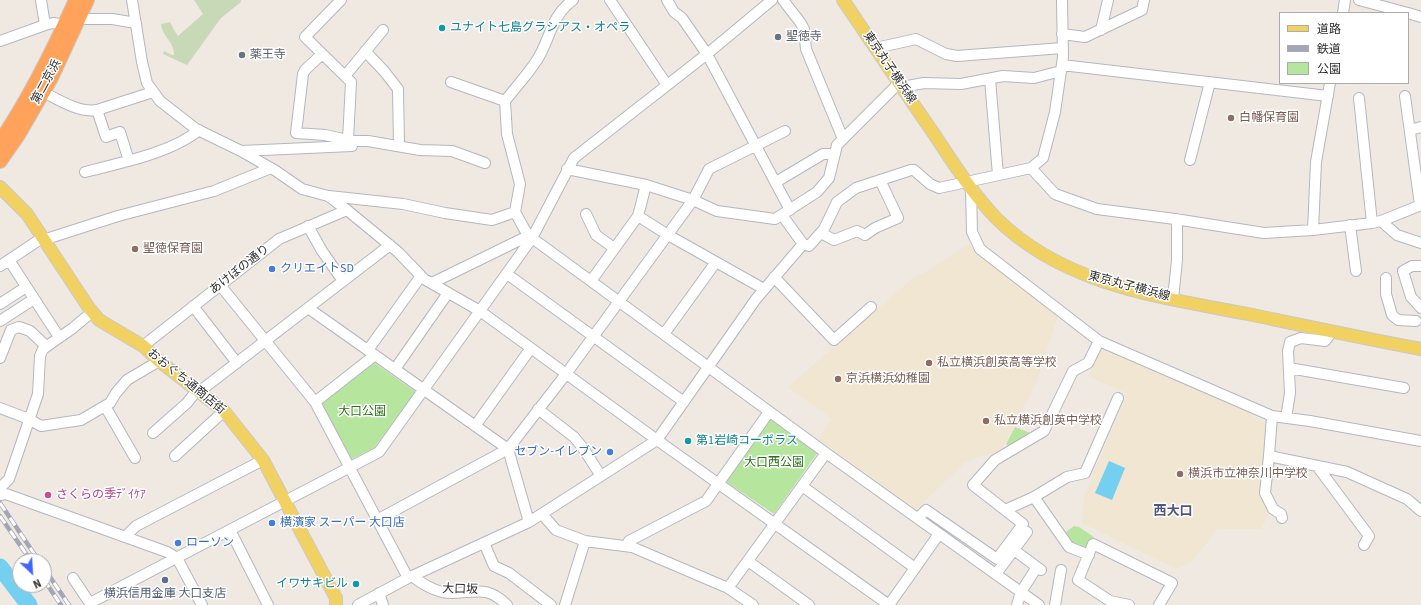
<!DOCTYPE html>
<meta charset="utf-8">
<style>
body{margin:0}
#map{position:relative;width:1421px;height:605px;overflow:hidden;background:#efe9e1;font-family:"Source Sans 3","Noto Sans JP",sans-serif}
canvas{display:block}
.legend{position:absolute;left:1279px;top:12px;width:130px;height:72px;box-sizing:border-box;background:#fff;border:1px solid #ababab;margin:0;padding:5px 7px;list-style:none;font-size:12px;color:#2e2e2e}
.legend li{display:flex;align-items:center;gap:8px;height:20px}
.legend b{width:20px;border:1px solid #ababab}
.north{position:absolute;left:12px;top:553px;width:40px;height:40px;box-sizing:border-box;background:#fff;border:1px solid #ababab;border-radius:50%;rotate:155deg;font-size:11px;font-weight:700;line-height:16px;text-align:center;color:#2e2e2e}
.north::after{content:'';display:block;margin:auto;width:14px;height:18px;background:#4264fb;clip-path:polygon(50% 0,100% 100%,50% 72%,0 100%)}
</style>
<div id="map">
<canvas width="1421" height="605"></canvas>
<ul class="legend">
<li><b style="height:5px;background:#f2d163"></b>道路</li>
<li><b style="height:5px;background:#a3a6b8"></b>鉄道</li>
<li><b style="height:11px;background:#b6e59e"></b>公園</li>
</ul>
<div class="north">N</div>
</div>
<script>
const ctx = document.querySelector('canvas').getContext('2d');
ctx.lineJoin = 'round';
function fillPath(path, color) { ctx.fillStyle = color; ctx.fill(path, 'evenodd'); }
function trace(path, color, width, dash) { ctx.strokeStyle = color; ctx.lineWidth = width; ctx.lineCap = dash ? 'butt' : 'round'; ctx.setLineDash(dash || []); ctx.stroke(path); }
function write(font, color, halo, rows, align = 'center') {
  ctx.font = font + ' "Source Sans 3","Noto Sans JP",sans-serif'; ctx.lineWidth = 3; ctx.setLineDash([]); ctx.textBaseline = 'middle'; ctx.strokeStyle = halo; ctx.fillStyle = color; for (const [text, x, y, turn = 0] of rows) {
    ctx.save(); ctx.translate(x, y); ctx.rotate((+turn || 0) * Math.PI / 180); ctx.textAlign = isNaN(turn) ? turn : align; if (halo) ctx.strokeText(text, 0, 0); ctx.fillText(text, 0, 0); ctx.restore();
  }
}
fillPath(new Path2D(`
 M969 244 1058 315 1037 381 1001 450 967 461 916 509 818 439 832 419 788 387 914 277 928 271Z
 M1103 350 1254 413 1253 417 1270 424 1263 491 1272 509 1261 529H1218L1192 561 1177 569 1082 523 1084 497 1127 393 1088 376 1099 351Z`), '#f0e6d1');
fillPath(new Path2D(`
 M373 362 416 392 374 448 350 460 321 403Z
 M771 417 818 452 774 514 725 481Z
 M1015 427 1033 434 1011 448 1006 444Z
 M1074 526 1079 527 1094 537 1089 547 1085 548 1072 542 1066 532Z`), '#b6e59e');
fillPath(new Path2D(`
 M194 0H241V2L221 18 187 65 163 54 164 51 172 55H174C175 43 162 36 161 24L170 22 174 30 178 36 203 14Z`), '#c8d9b8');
fillPath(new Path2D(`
 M1109 461 1125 468 1112 500 1095 493Z`), '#75cff0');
trace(new Path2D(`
 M0 567 29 605`), '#75cff0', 17);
const minor = new Path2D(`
 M41 0 45 25
 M132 0 142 62 147 83 160 101 196 129 241 151 276 171 302 189 328 196 347 210 398 252 424 279 480 311 657 440 889 605
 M341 0 305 37 351 82 348 140
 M610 0 667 85
 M667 0 674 12 682 18 707 54 790 210
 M783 0 800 22 804 29 806 49 843 139
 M1359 0 1408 13
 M1343 13 1345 0
 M1408 13 1421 17
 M80 19H112L136 23
 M1101 30 1108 0
 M1062 34 1085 37 1142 10 1144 0
 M0 41 45 25 53 23 65 25
 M876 48 916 39 946 54 957 56 1063 48
 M365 51 384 71 398 89 399 146
 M322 54 305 70 303 74 296 133 325 135 352 141H368L420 150 452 151 485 163
 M1062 65 1328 96
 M345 76 383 30
 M990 79 998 175
 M451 82 505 101
 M902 87 924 83 961 84 1003 76 1034 78 1061 71
 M43 92C59 100 79 113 97 110L153 92
 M1405 96 1420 205
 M1359 98 1372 223
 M97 110 106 137 120 132 129 161
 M1410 130 1421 127
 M241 151 352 146V141
 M1190 160 1210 82
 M1031 168 1055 194 1097 209 1175 219 1264 233 1313 230 1372 223 1381 221 1421 205
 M567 169 646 185 693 200 717 211 775 219 817 192 829 178 837 145 899 83
 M85 172C119 163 172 153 199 130
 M776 182 823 154H835
 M971 189 972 232 980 249 1099 341 1272 416 1310 421 1421 441
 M329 196 403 204 445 213 492 220 515 212 520 184 507 134 505 101C516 87 528 74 537 60 551 38 550 17 573 0
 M515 212 526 232 532 238 826 453 1039 605
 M586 214 596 235 614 248
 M782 215 803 244 809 246 824 229 837 202 856 188 911 170H914L930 184 939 188 1031 168 1043 158 1055 112 1063 57 1062 0
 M638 216 668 235 764 289
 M1381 221 1397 235 1421 243
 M1350 225 1356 271
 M308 226 322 251 343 281
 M1313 230 1316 162 1330 83
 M821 233 834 240 857 231 865 235 875 228 898 218 880 180
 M43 240 118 216 214 191 271 168
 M9 260 59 337
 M0 266 42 238
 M1421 266H1412L1403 271 1411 297 1421 308
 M507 274 684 402
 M774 277 834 340 871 307
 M1386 278V294L1392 315 1398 320 1416 321
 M591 281 638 216 646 185
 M432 283 530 235
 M220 285 315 402 408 578
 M1173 299 1177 260V219
 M0 304 26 287
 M193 306 237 363
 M308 308 508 449 529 522
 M0 321 34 299
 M664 334 716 262
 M143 346 279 239 347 210
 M368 350 421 276
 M0 358 11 330 19 327 30 331 46 346
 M1289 368 1404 388
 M395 369 448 293
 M200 391 390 245
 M315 402 375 355
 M105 406 135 458
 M0 408 29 419 41 426 81 420 110 403 116 393 127 380 159 361
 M538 409 574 437 583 448 601 476
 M1272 416 1269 456 1265 493 1273 509 1281 514 1282 518
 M1286 418 1290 393 1288 351 1290 342 1301 338 1325 341 1333 331
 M475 426 531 348
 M153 433 187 403 197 390
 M175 456 224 411
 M1269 456 1347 472 1407 499 1421 511
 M1317 466 1369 536 1364 545
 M802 486 915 568
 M1 487 9 479 38 394 40 356 43 349 73 328 92 312
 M0 495 6 494 167 552 177 558 202 605
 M1034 497 1069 547 1089 555
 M1005 510 1034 497 1067 477 1085 473 1118 398
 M542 514 556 530 585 541 632 547 728 588 753 605
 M918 518 926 510 997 559 1023 524 973 485 995 460 1044 431 1073 371 1088 363 1099 341
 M377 520 508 449 566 374 693 200 709 169 785 131
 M230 530 268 605
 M125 537 136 526 263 460
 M484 543 494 566 509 573 551 605
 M626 546 629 541 706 501 769 412
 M1014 550 1041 570
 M748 561 809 605
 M996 574 1027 532
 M412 576C421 583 430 589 442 592 469 597 483 581 507 605
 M73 578 91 605
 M728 588 826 453
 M1021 592 1037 567
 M379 593 383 605
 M90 603 379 452 532 238 574 158 707 54 772 0
 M358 605 408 578 529 522 657 440 756 299 803 244
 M565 605 585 541
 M889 605 939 534
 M1017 605 1021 592
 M1055 605 1061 570
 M1129 605 1110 601 1078 580 1093 544 1172 583 1159 605`);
const major = new Path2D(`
 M843 0C873 44 902 88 932 131 952 161 971 192 996 218 1063 285 1160 297 1248 314 1306 326 1363 338 1421 349
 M0 187 27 214 89 308 99 320 143 346 159 361 224 411 263 460 336 598V605`);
const highway = new Path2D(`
 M0 142C30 98 54 49 76 0
 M0 161 18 135 51 78 87 0`);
trace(minor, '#b4b7c1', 12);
trace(major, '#c9c9c9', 14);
trace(highway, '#c9c9c9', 16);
trace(minor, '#fff', 10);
trace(major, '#f2d163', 12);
trace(highway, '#ffa35c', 14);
const rail = new Path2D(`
 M0 503 39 561
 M0 516 31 561
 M44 568 69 605
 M44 580 61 605`);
trace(rail, '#a3a6b8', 4.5);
trace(rail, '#fff', 3, [9]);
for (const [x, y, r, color] of [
 [442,28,4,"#0f9aa8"],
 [778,37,4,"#6b7280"],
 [242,55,4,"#6b7280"],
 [1231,118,4,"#8d6e63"],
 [135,249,4,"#8d6e63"],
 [272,269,4,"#3f7fe0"],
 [929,363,4,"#8d6e63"],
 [838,379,4,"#8d6e63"],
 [986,421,4,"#8d6e63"],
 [688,441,4,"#0f9aa8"],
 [610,452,4,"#3f7fe0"],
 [1180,474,4,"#8d6e63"],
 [48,495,4,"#d1479c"],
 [272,523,4,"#3f7fe0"],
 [178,543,4,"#3f7fe0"],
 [165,580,4,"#5c6f8a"],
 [356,584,4,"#0f9aa8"]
]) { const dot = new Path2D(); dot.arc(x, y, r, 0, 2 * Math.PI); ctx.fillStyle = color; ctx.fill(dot); trace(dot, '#fff', 1.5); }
write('12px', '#0d838f', '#fff', [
 ["ユナイト七島グラシアス・オペラ",450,28],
 ["第1岩崎コーポラス",696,441],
 ["イワサキビル",348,584,"right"]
], 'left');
write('12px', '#5b616d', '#fff', [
 ["聖徳寺",786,37],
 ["薬王寺",250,55]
], 'left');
write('12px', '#2e2e2e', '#fff', [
 ["東京丸子横浜線",889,68,56],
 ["第二京浜",47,82,-62],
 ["あけぼの通り",240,270,-38],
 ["東京丸子横浜線",1129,287,15],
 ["おおぐち通商店街",186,382,39],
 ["大口坂",460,590,2]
]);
write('12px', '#785e54', '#fff', [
 ["白幡保育園",1239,118],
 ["聖徳保育園",143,249],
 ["私立横浜創英高等学校",937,363],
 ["京浜横浜幼稚園",846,379],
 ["私立横浜創英中学校",994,421],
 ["横浜市立神奈川中学校",1188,474]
], 'left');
write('12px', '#366cbe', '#fff', [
 ["クリエイトSD",280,269],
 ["セブン-イレブン",602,452,"right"],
 ["横濱家 スーパー 大口店",280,523],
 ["ローソン",186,543]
], 'left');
write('12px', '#2c6e1b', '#fff', [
 ["大口公園",362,412],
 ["大口西公園",774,463]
]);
write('12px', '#b23c85', '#fff', [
 ["さくらの季ﾃﾞｲｹｱ",56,495]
], 'left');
write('12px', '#4e5e75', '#fff', [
 ["横浜信用金庫 大口支店",165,594]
]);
write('bold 13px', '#4d5680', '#fff', [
 ["西大口",1173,512]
]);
</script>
